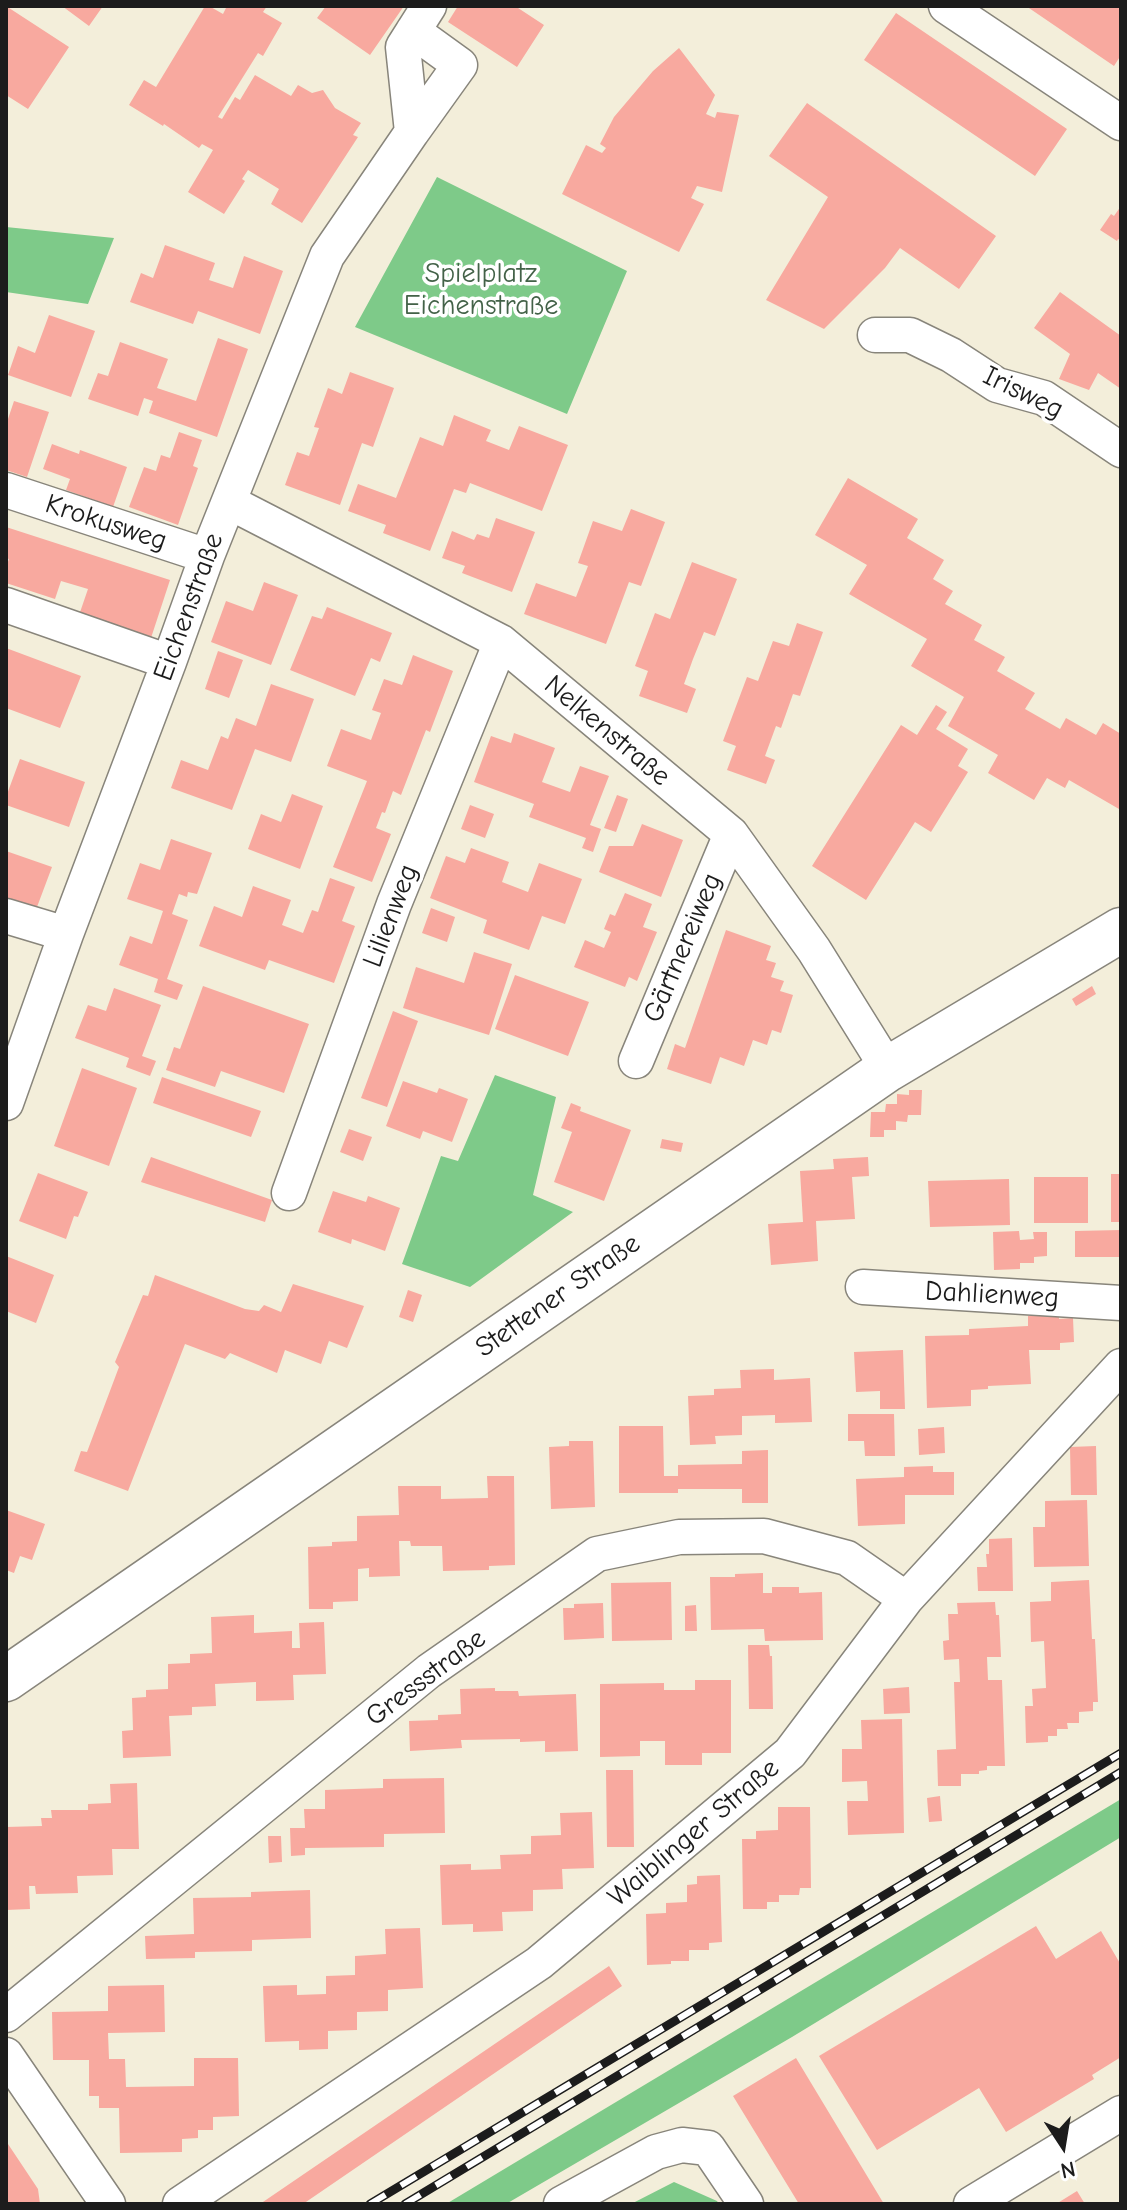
<!DOCTYPE html>
<meta charset="utf-8">
<style>
body{margin:0}
#map{position:relative;width:1127px;height:2210px;overflow:hidden;background:#f3eeda;font-family:"Comic Neue",sans-serif}
canvas{display:block}
.frame{position:absolute;inset:0;border:8px solid #1c1c1c;pointer-events:none}
.north{position:absolute;left:1023px;top:2106px;width:80px;height:80px;-webkit-text-stroke:6px #fff;paint-order:stroke;rotate:168deg;font-size:22px;font-weight:700;line-height:32px;text-align:center;color:#1c1c1c}
.north::after{content:'';display:block;margin:auto;width:28px;height:36px;background:#1c1c1c;clip-path:polygon(50% 0,100% 100%,50% 72%,0 100%)}
</style>
<div id="map">
<canvas width="1127" height="2210"></canvas>
<div class="frame"></div>
<div class="north">N</div>
</div>
<script>
const ctx = document.querySelector('canvas').getContext('2d');
ctx.lineJoin = 'round';
function fillPath(path, color) { ctx.fillStyle = color; ctx.fill(path, 'evenodd'); }
function trace(path, color, width, dash) { ctx.strokeStyle = color; ctx.lineWidth = width; ctx.lineCap = dash ? 'butt' : 'round'; ctx.setLineDash(dash || []); ctx.stroke(path); }
function write(font, color, halo, rows, align = 'center') {
  ctx.font = font + ' "Comic Neue",sans-serif'; ctx.lineWidth = 7; ctx.setLineDash([]); ctx.textBaseline = 'middle'; ctx.strokeStyle = halo; ctx.fillStyle = color; for (const [text, x, y, turn = 0] of rows) {
    ctx.save(); ctx.translate(x, y); ctx.rotate((+turn || 0) * Math.PI / 180); ctx.textAlign = isNaN(turn) ? turn : align; if (halo) ctx.strokeText(text, 0, 0); ctx.fillText(text, 0, 0); ctx.restore();
  }
}
fillPath(new Path2D(`
 M437 177 627 271 567 414 355 327Z
 M6 227 114 238 88 304 6 292Z
 M495 1075 556 1097 533 1195 573 1212 470 1287 402 1264 441 1156 458 1161Z
 M1121 1799V1837L792 2037 506 2204H446Z
 M674 2182 717 2201 719 2204H631Z`), '#7eca89');
fillPath(new Path2D(`
 M6 6 69 47 28 109 6 95Z
 M62 6H103L89 26Z
 M205 6H209L223 14 227 6H267L263 12 282 23 263 56 258 53 218 117 222 119 235 97 240 100 255 75 291 96 298 85 312 93 323 90 335 108 361 123 353 135 358 137 302 223 271 204 279 189 248 170 242 179 245 181 224 214 188 192 213 150 202 144 199 148 164 124 163 126 129 105 144 80 156 87Z
 M326 6H404L370 55 317 18Z
 M458 6H515L544 25 517 67 448 22Z
 M1026 6H1116L1121 10V55L1114 66Z
 M896 13 1067 129 1035 176 864 60Z
 M679 48 715 95 706 114 715 118 717 112 739 115 722 192 697 186 691 198 704 204 679 252 562 194 586 145 602 153 606 148 600 144 614 117 653 71Z
 M807 103 996 236 959 289 900 248 885 268 824 329 766 300 828 197 769 156Z
 M1121 206V241L1118 239 1117 241 1100 230 1111 214 1114 216Z
 M165 245 215 263 209 280 233 288 244 256 283 271 260 334 198 311 193 324 130 302 141 273 153 278Z
 M1060 292 1121 336V389L1098 373 1089 390 1059 379 1070 354 1034 328Z
 M49 315 95 331 71 397 8 375 18 346 35 353Z
 M218 338 248 349 217 437 149 413 153 401 144 398 138 416 88 399 98 373 108 376 120 342 168 359 157 388 196 401Z
 M350 372 394 388 373 447 362 443 340 505 285 485 297 452 309 456 319 428 314 427 328 388 342 394Z
 M14 401 49 412 27 477 6 470V425Z
 M454 415 491 430 486 441 509 450 519 426 568 445 542 511 470 483 466 493 454 489 430 551 383 533 386 525 348 511 358 484 396 498 420 437 443 446Z
 M179 432 202 440 193 466 198 468 178 525 129 507 144 467 156 471 161 455 170 458Z
 M52 444 79 454 80 450 127 467 113 507 66 490 70 479 43 469Z
 M848 478 918 519 907 538 944 560 933 579 953 591 945 604 982 625 974 640 1005 657 997 671 1035 693 1025 709 1060 729 1066 718 1096 735 1103 723 1121 734V807L1119 809 1069 780 1065 788 1047 778 1034 800 988 773 998 755 948 726 964 697 911 666 927 639 849 594 867 565 815 535Z
 M631 509 665 522 641 586 629 582 606 644 524 614 536 583 576 597 588 566 578 563 593 521 622 531Z
 M496 518 535 532 512 592 462 573 465 566 442 558 452 531 474 540 477 534 489 538Z
 M6 527 170 580 149 644 77 621 88 589 61 581 55 599 6 583V567L9 559 6 558Z
 M692 562 737 579 715 636 704 632 693 659 684 684 696 689 687 713 639 696 648 671 635 666 655 613 670 619Z
 M264 582 298 595 271 665 211 642 226 601 253 611Z
 M327 607 392 633 380 662 371 658 355 696 290 670 312 616 322 619Z
 M797 623 823 632 800 696 793 694 781 728 776 726 765 756 775 760 766 784 727 770 736 746 723 741 747 677 758 681 773 641 789 646Z
 M6 648 81 676 60 728 6 708Z
 M218 651 243 660 229 698 205 689Z
 M413 655 453 671 430 732 426 730 401 795 393 791 385 813 382 812 376 828 391 834 372 882 333 867 367 781 327 766 341 729 371 740 381 713 372 710 384 679 402 685Z
 M271 684 314 699 291 762 255 749 232 810 171 788 181 760 208 770 221 736 228 739 236 718 256 726Z
 M936 705 947 712 936 729 968 749 958 766 968 772 931 832 915 822 866 900 812 866 901 725 917 735Z
 M514 733 555 748 542 782 570 792 580 766 609 776 590 825 601 829 593 852 582 848 586 838 529 817 534 804 474 782 491 736 511 743Z
 M20 759 85 782 69 827 6 805V797Z
 M292 794 323 806 300 869 248 849 261 814 281 822Z
 M617 795 628 799 616 832 604 828Z
 M470 805 494 814 485 838 461 829Z
 M642 824 683 840 661 897 599 872 609 846H633Z
 M171 839 212 853 197 894 188 892 187 897 179 894 172 914 188 920 167 979 183 985 177 1000 154 992 158 979 119 965 130 936 152 944 163 911 127 899 140 863 160 870Z
 M471 848 509 862 502 882 528 892 539 863 582 879 565 924 542 916 529 950 483 933 487 920 430 898 446 856 465 863Z
 M6 851 52 867 34 915 6 905Z
 M330 878 355 887 342 921 355 926 334 983 269 960 265 970 199 946 214 906 242 917 253 886 291 900 282 925 303 933 312 910 318 912Z
 M625 893 652 904 643 927 657 932 637 981 629 977 625 987 574 967 585 940 604 948 611 932 604 929 610 914 615 916Z
 M431 908 455 917 447 942 422 933Z
 M726 930 771 946 766 960 776 963 771 977 784 981 780 991 793 995 781 1033 772 1030 767 1045 753 1040 744 1066 720 1057 711 1084 667 1069 675 1044 685 1048Z
 M474 952 512 964 489 1035 403 1008 416 967 464 983Z
 M515 975 589 1002 568 1056 495 1029Z
 M203 986 309 1024 284 1093 221 1071 215 1087 166 1070 174 1047 180 1049Z
 M1092 986 1096 994 1076 1006 1072 999Z
 M114 988 161 1005 142 1056 156 1061 150 1076 126 1067 129 1058 75 1038 88 1005 106 1011Z
 M393 1011 418 1021 387 1107 361 1098Z
 M82 1068 137 1088 109 1166 54 1146Z
 M162 1077 261 1111 251 1137 153 1103Z
 M403 1081 437 1093 439 1088 468 1099 452 1142 423 1131 420 1139 386 1126Z
 M909 1090H922L921 1115H908L907 1122 896 1121V1130H884V1137H870L871 1112H885L886 1104H897V1094L909 1095Z
 M571 1103 581 1107 580 1111 631 1130 604 1201 554 1182 572 1132 561 1128Z
 M349 1129 372 1137 363 1161 340 1152Z
 M662 1139 683 1143 681 1152 660 1148Z
 M151 1157 272 1200 265 1222 141 1182Z
 M868 1157 869 1176 852 1177 855 1219 816 1221 818 1261 771 1265 768 1224 803 1222 800 1171 834 1169 833 1159Z
 M38 1173 88 1192 78 1217 74 1216 66 1239 19 1221Z
 M1111 1174H1121V1222H1111Z
 M1034 1177H1088V1223H1034Z
 M1009 1179 1010 1225 930 1227 928 1181Z
 M333 1191 366 1202 368 1196 400 1208 385 1251 352 1239 351 1244 318 1232Z
 M1121 1230V1257H1075V1231Z
 M1019 1231 1020 1240 1034 1239 1033 1232H1047V1256L1034 1257V1263H1020V1269L994 1270 993 1232Z
 M6 1256 54 1275 36 1323 6 1311Z
 M155 1275 245 1309 259 1311 264 1305 281 1312 293 1284 364 1306 347 1348 329 1341 321 1364 285 1350 277 1373 230 1353 225 1359 185 1344 128 1491 74 1471 81 1451 87 1452 119 1367 115 1362 143 1295 148 1296Z
 M408 1290 422 1295 413 1322 399 1317Z
 M1059 1315V1319L1073 1318 1074 1342 1060 1343V1350H1029L1031 1384 988 1386V1389L971 1390V1406L927 1408 925 1336 969 1335V1329L1028 1326V1316Z
 M903 1350 905 1409H880V1391L856 1392 854 1352Z
 M774 1369V1380L810 1378 812 1422 775 1423V1415L742 1416V1435L715 1436 716 1444 690 1445 688 1396 714 1395V1389L741 1388 740 1370Z
 M848 1414H894L895 1456H865L864 1441H848Z
 M619 1426H663L664 1476H678V1465L742 1464V1451L768 1450V1503H742V1489H678V1493H619Z
 M944 1427 945 1453 919 1455 918 1429Z
 M569 1441H593L595 1507 551 1509 549 1447 569 1446Z
 M1096 1446 1097 1495H1071L1070 1447Z
 M933 1466V1472H954V1495H905V1524L858 1526 856 1479 904 1477V1467Z
 M487 1476H514L515 1565 489 1566V1570L443 1571 442 1546H411L410 1541H399L400 1576 369 1577V1568L358 1569V1601L333 1602V1609H309L308 1547 332 1546V1542L357 1541V1516L399 1515 398 1486H441V1499L488 1498Z
 M1087 1500 1089 1566 1034 1567 1033 1527H1045V1501Z
 M6 1510 45 1524 32 1560 20 1556 14 1573 6 1570Z
 M1012 1538 1013 1591H978L977 1567H987L986 1554H989V1539Z
 M763 1573V1593H772V1587H799V1593L822 1592 823 1640 765 1641 764 1629 711 1630 710 1577H735V1574Z
 M1089 1580 1092 1639H1095L1098 1702H1093V1711L1079 1712V1723H1067L1068 1729H1057V1736H1048V1742L1026 1743 1025 1706H1033L1032 1689 1046 1688 1044 1641 1031 1642 1030 1602 1051 1601V1582Z
 M671 1582 672 1640 612 1641 611 1583Z
 M995 1602 996 1615H999L1001 1657H987L988 1680H1002L1005 1766H987V1770L979 1771V1774H961V1786H938L937 1750 956 1749 954 1682H960L959 1659 944 1660 943 1641 949 1640 948 1614H958L957 1603Z
 M603 1603 604 1638 564 1640 563 1608H574V1604Z
 M696 1605 697 1631H685V1606Z
 M254 1615V1633L292 1631V1648H300L299 1623 324 1622 326 1674 293 1675 294 1700 256 1701V1682L215 1684 216 1706 192 1707V1715L169 1716 171 1756 123 1758 122 1731 133 1730 132 1698 146 1697V1690L168 1689V1664L190 1663V1654L212 1653 211 1617Z
 M748 1645H769L770 1656H772L773 1709H749Z
 M695 1680H731V1753H702V1765H665V1741H640V1756L600 1757V1684L664 1683V1690H695Z
 M909 1687 910 1713 884 1714 883 1689Z
 M495 1688V1691H518L519 1696 576 1694 578 1751 545 1752V1741L520 1742V1739L461 1740 462 1748 410 1751 409 1721 438 1720V1715L461 1714 460 1689Z
 M902 1719 904 1833 848 1835 847 1801H868L867 1781 842 1782V1749H862L861 1720Z
 M606 1770H633L634 1847H607Z
 M444 1778 445 1833 384 1834V1847L305 1848V1855L291 1856 290 1828H305L304 1809H325V1790L383 1788V1779Z
 M137 1783 139 1849H112L113 1875 77 1876 78 1893 36 1894 35 1886H29L30 1909 6 1910V1827L42 1826 41 1818H52L51 1810H88V1804L111 1803 110 1784Z
 M940 1796 942 1821 929 1822 927 1798Z
 M778 1807H810L811 1888H800L799 1895H779V1902H767V1909H743L742 1839H756V1831L778 1830Z
 M592 1812 594 1868 562 1869 563 1889 533 1890V1911L502 1912 503 1931 473 1932V1924L442 1925 440 1865 471 1864V1870L501 1869 500 1855 531 1854V1836L561 1835 560 1813Z
 M268 1836H281L282 1862 269 1863Z
 M720 1875 722 1942 709 1943V1950H689V1961H671V1964L647 1965 646 1914 666 1913V1903L687 1902V1885L697 1884V1876Z
 M310 1890 311 1938 252 1940V1951L195 1952V1958L146 1959 145 1936 194 1934 193 1898 251 1897V1892Z
 M1036 1926 1056 1959 1101 1931 1121 1965V2057L1092 2075 1094 2079 1006 2132 979 2088 877 2150 819 2056Z
 M420 1928 423 1988 388 1990V2011L357 2012V2030L328 2031V2049L299 2050V2041L265 2042 263 1986 297 1985V1995L326 1994V1976L355 1975V1956L386 1954 385 1929Z
 M609 1966 622 1986 303 2204H260Z
 M164 1985 165 2032 108 2033 109 2059H125L126 2087 194 2086V2058H238L239 2116 213 2117V2130H198V2138L182 2139V2152L120 2153 119 2108H99V2096H89V2060H53L52 2012 108 2011V1986Z
 M796 2058 884 2204H799L733 2096Z
 M6 2141 38 2189 40 2204H6Z
 M1077 2191 1085 2204H1056Z`), '#f8a99f');
const street = new Path2D(`
 M946 6 1121 123
 M412 132 460 65 413 31
 M875 335H910L951 355 997 385 1044 398 1121 450
 M6 490 207 556
 M229 502 501 642 731 834 814 950 888 1069
 M6 605 169 662
 M6 916 66 934
 M636 1061 731 834
 M6 1103 66 934 169 662 207 556 327 256 412 132 403 47 429 6
 M289 1193 394 904 501 642
 M863 1287 1121 1303
 M6 2015 429 1671 597 1554 679 1537 764 1536 847 1558 906 1599
 M6 2055 108 2204
 M180 2204 539 1963 790 1753 906 1599 1121 1366
 M561 2204 656 2152 682 2145 708 2148 746 2204
 M971 2204 1121 2113`);
const secondary = new Path2D(`
 M6 1679 888 1069 1121 930`);
trace(street, '#88857b', 37);
trace(secondary, '#88857b', 47);
trace(street, '#fff', 34);
trace(secondary, '#fff', 44);
const rail = new Path2D(`
 M370 2204 1121 1753
 M405 2204 1121 1772`);
trace(rail, '#1c1c1c', 9);
trace(rail, '#fff', 6, [18]);
write('28px', '#436248', '#fff', [
 ["Spielplatz",481,274],
 ["Eichenstraße",481,306]
]);
write('28px', '#1c1c1c', '#fff', [
 ["Irisweg",1023,393,26],
 ["Krokusweg",106,523,18],
 ["Eichenstraße",189,607,-70],
 ["Nelkenstraße",607,731,40],
 ["Lilienweg",391,916,-69],
 ["Gärtnereiweg",683,948,-67],
 ["Dahlienweg",992,1295,3],
 ["Stettener Straße",558,1296,-35],
 ["Gressstraße",426,1678,-37],
 ["Waiblinger Straße",694,1833,-40]
]);
</script>
